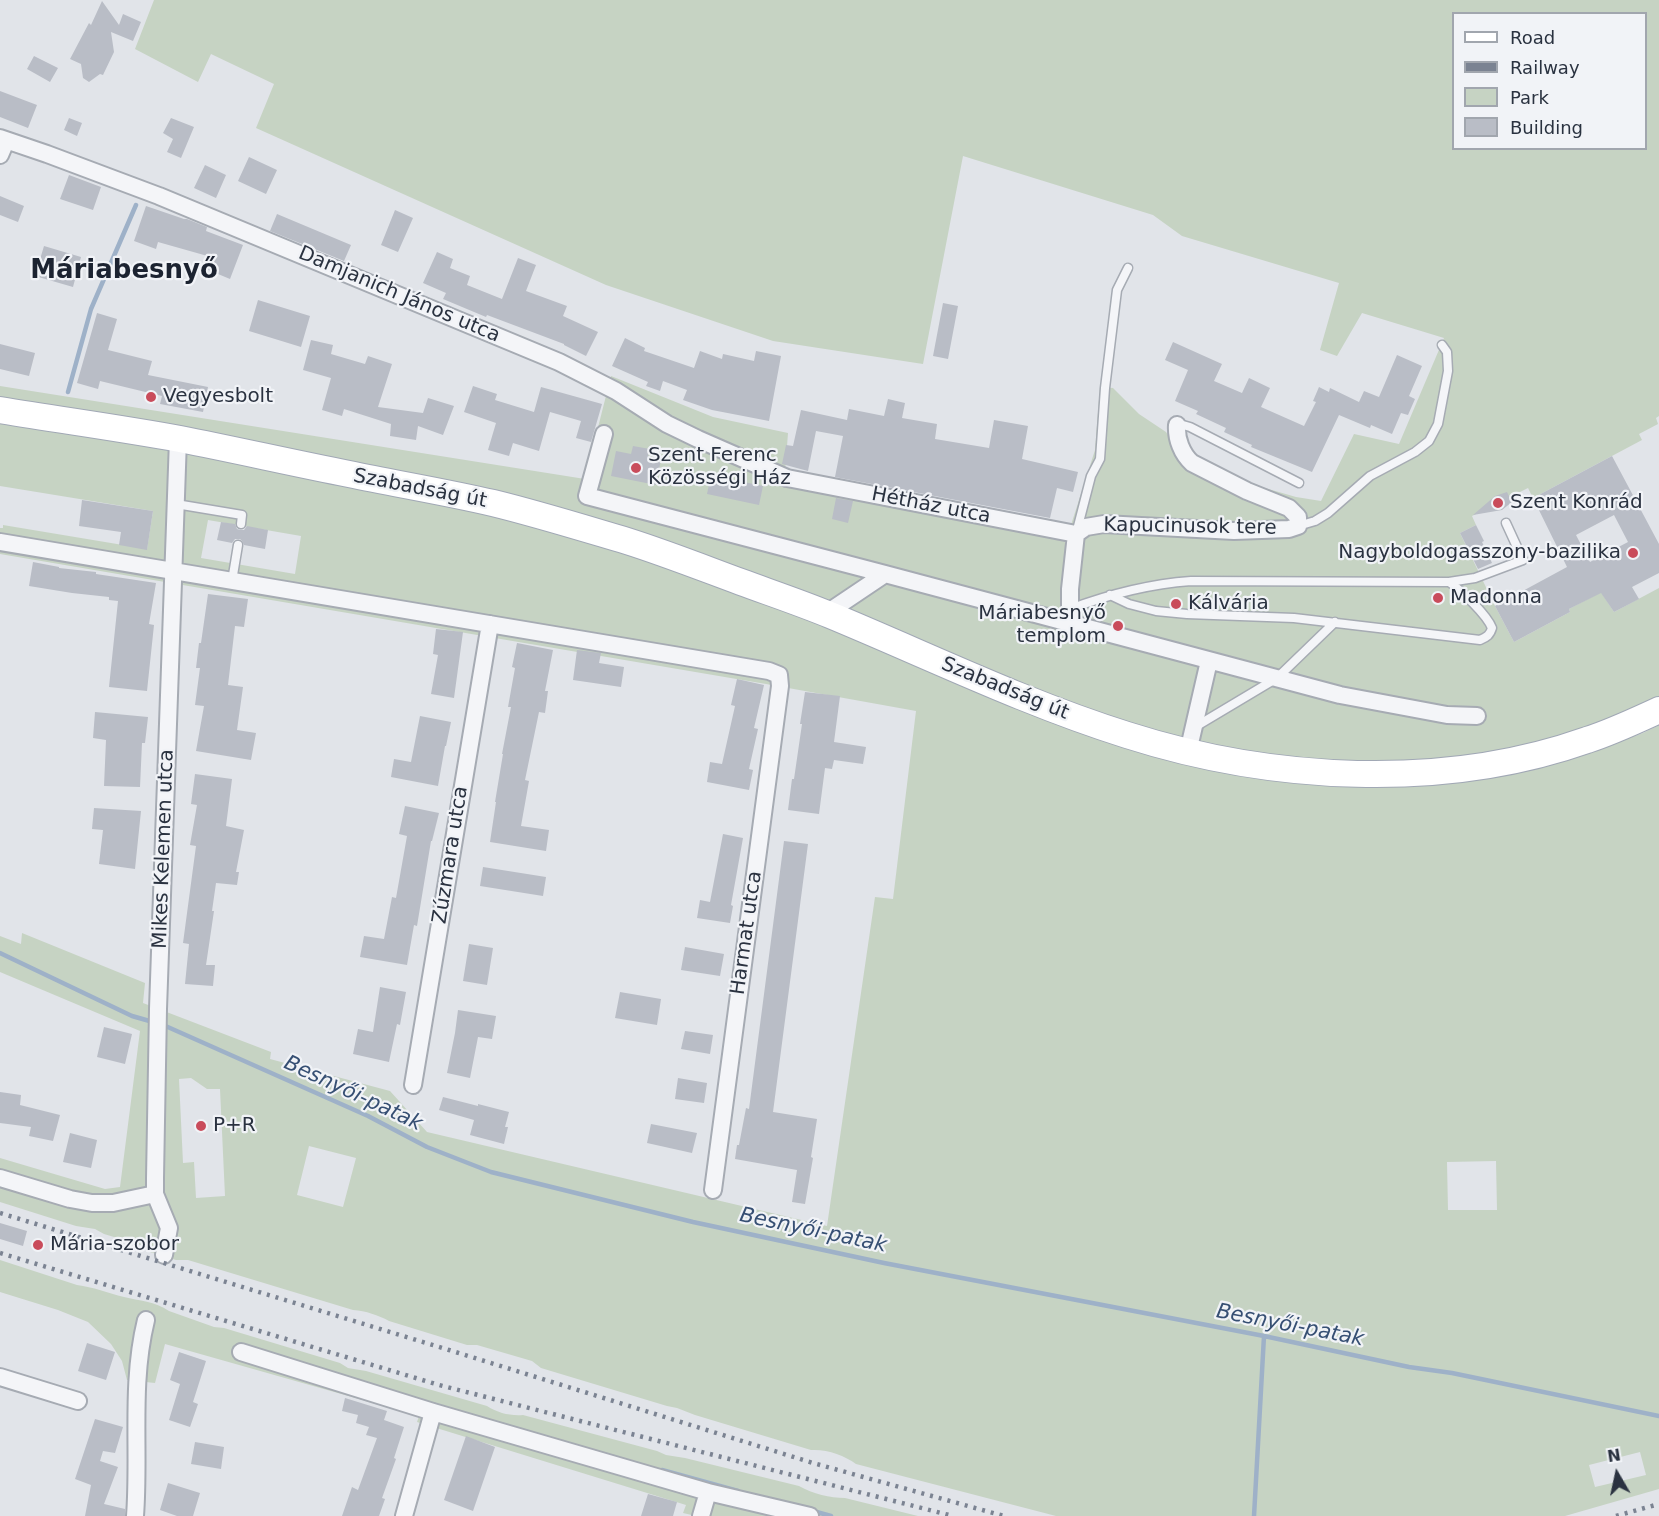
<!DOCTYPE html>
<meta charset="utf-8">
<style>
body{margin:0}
#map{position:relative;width:1659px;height:1516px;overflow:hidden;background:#e1e4e9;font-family:"DejaVu Sans",sans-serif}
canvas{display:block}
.legend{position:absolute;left:1452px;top:12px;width:195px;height:138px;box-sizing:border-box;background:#f1f3f7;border:2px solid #a1a6ae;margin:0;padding:8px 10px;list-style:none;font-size:18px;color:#2a3240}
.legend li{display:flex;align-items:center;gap:12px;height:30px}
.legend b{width:30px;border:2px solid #a1a6ae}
.north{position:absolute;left:1587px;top:1444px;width:60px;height:60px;-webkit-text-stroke:4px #f1f3f7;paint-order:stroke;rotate:351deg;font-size:16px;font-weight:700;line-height:24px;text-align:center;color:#2a3240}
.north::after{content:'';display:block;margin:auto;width:21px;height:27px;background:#2a3240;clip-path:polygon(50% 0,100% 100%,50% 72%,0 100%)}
</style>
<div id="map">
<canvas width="1659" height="1516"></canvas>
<ul class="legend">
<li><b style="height:8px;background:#fff"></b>Road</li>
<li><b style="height:8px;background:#7b8392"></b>Railway</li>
<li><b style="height:16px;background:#c6d3c3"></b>Park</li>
<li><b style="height:16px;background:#b9bdc6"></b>Building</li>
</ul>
<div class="north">N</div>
</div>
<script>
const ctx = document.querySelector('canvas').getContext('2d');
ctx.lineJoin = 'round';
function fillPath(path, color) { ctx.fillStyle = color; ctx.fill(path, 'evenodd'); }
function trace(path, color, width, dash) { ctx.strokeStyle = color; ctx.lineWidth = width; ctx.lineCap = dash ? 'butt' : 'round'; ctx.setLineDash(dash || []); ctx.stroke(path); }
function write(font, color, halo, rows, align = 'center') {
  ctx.font = font + ' "DejaVu Sans",sans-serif'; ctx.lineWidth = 4.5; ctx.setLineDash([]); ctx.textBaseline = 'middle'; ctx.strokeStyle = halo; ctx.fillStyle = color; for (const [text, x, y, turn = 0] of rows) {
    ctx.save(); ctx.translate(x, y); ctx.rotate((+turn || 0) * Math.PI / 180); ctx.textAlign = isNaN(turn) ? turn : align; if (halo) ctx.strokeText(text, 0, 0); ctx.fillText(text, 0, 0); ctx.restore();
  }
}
fillPath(new Path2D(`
 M154 0H1659V416L1656 418 1658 424 1639 434 1642 440 1533 498 1528 488 1472 516 1476 525 1460 533 1495 606 1514 642 1570 612 1569 609 1601 592 1614 612 1659 588V700L1632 712 1520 750 1414 764H1359L1265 757 1219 748 1216 771 1264 779 1309 783 1376 787 1415 786 1488 778 1529 769 1588 753 1643 733 1659 725V1489L1565 1516H1056L856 1464C844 1455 827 1449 811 1450L695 1415 677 1408 667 1406 541 1368 532 1361 477 1345H467L389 1321C378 1315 366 1311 353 1310L188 1260H176L150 1252 144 1246 104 1234 95 1229 76 1226 0 1202V1158L105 1189 120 1187 140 1031 0 972V936L21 944 22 933 145 983 143 1003 271 1052 270 1059 390 1091 427 1132 827 1226 875 897 893 899 916 711 766 684 0 554V528H3V525L147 549 153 511 0 486V386L585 479 611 376 713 417 788 433 785 473 1071 525 1095 450 1100 387 1113 388 1139 414 1166 432 1175 446 1258 486 1296 497 1321 501 1354 434 1399 444 1444 338 1362 313 1337 356 1320 350 1339 283 1182 236 1153 215 963 156 923 364 773 341 606 285 256 128 274 84 211 54 198 82 135 49ZM1454 14H1646V148H1454ZM208 520 301 536 295 574 201 558ZM191 1078 207 1089H220L225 1196 196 1198 194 1162 183 1163 179 1079ZM309 1146 356 1158 343 1207 297 1195ZM1496 1161 1497 1210H1448L1447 1162ZM1640 1452 1646 1475 1595 1487 1589 1465Z
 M0 1260 77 1285C93 1287 108 1293 124 1297 139 1301 155 1301 169 1311L214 1327 224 1328 340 1363 348 1368 366 1371 487 1406C498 1413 510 1416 523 1415L657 1451 666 1455 685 1458 799 1486C813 1494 830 1498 845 1498L918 1516H696L683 1513 686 1505 417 1422 419 1416 165 1344 155 1383 127 1380 122 1361 111 1344 88 1322 58 1310 0 1292Z`), '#c6d3c3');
trace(new Path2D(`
 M68 392 91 309 136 205
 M0 953 132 1016 153 1022
 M161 1024 368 1116 427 1147 491 1172 693 1222 884 1263 1264 1336 1409 1367 1452 1373 1659 1416
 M662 1470 738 1491
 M813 1511 831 1516
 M1254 1516 1264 1336`), '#9eb1c8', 4.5);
fillPath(new Path2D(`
 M102 1 119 25 123 14 141 22 133 41 111 32 114 52 103 75 100 74 89 82 83 78 81 64 70 59 89 23 91 25Z
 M34 56 58 68 50 82 27 69Z
 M0 91 37 105 28 128 0 117Z
 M69 118 82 123 77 136 64 130Z
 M171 118 194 127 181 158 167 152 173 139 163 133Z
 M249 157 277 170 266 194 238 181Z
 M205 165 226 175 216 198 194 188Z
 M69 175 101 187 93 210 60 199Z
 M0 196 24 206 18 222 0 215Z
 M146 206 184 219H187L207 227 206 231 243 245 230 279 206 269 211 257 158 242 156 249 134 241Z
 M395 210 413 218 398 252 381 245Z
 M277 214 351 245 344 261 270 231Z
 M44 246 81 257 73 287 35 276Z
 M437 252 453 259 450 268 470 276 467 285 502 299 518 258 536 265 526 291 567 306 563 316 598 332 586 356 564 345V344L487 315 486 317 443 299 446 293 423 283Z
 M258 300 310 316 301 347 249 331Z
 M943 303 958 306 948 359 933 356Z
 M97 313 117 319 108 350 152 361 148 375 208 387 203 412 160 404 162 396 100 381 98 389 77 383Z
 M625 338 645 348 644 351 694 368 700 351 722 359 723 354 754 361 756 351 781 356 769 421 712 410 683 400 687 390 663 381 660 391 646 386 648 382 612 366Z
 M311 340 333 345 331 354 365 364 368 356 392 364 378 407 423 413 428 398 454 406 443 435 418 426 416 440 390 436 391 424 344 409 342 416 322 410 331 378 303 370Z
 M1173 342 1222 364 1214 381 1242 393 1249 378 1270 388 1261 407 1304 426 1316 402 1313 401 1319 387 1329 392 1330 388 1359 402 1364 391 1379 397 1397 355 1422 366 1409 396 1415 399 1408 415 1401 413 1392 434 1371 425 1370 428 1339 415 1312 472 1251 447 1252 445 1224 432 1226 428 1196 414 1198 411 1175 401 1188 370 1165 360Z
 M0 344 35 353 29 376 0 369Z
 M473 386 497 394 495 400 534 412 541 387 602 404 591 442 576 438 581 421 550 412 539 451 513 443 509 456 488 450 496 423 464 412Z
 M888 399 905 403 902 418 937 424 935 439 989 448 994 420 1028 426 1022 459 1078 472 1073 492 1057 488 1050 518 835 477 843 436 816 431 808 471 782 464 786 445 793 446 801 410 847 420 849 409 884 416Z
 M633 446 650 449 648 456 661 459 656 485 611 476 616 451 631 454Z
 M1612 456 1659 544V573L1632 587 1639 599 1614 612 1601 593 1569 609 1570 612 1514 642 1495 606 1567 567 1533 498ZM1614 515 1628 542 1590 562 1576 535Z
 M711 475 763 486 759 505 707 494Z
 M1507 492 1512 502 1502 510 1473 515 1495 496Z
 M836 498 853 501 848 523 832 519Z
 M82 500 153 511 147 550 119 545 121 532 79 526Z
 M221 522 235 524 237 529 240 530H244L247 526 268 530 265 549 244 545 242 541 240 539H235L232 543 217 540Z
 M1476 525 1484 541 1482 542 1492 563 1478 569 1460 533Z
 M33 562 59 567V568L96 572V574L156 583 149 624 154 625 147 691 109 687 118 601 109 600V597L72 593 29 586Z
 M208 594 248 599 244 627 235 626 228 685 243 687 237 730 256 733 251 760 196 751 204 706 195 705 200 668H196L199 643H201Z
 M436 629 463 632 454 698 431 694 438 655 433 654Z
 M517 643 553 650 545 691H548L545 713 539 712 525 780 529 781 521 826 549 830 546 851 490 842 496 802H495L503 754H502L511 707H508L515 668 512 667Z
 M577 650 601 653 599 663 624 667 621 687 573 680Z
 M737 679 764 685 754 728 758 729 749 769 753 770 749 790 707 782 710 762 722 764 735 706 731 705Z
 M805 692 840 696 834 742 866 747 863 764 834 760 832 769 825 768 819 814 788 810 792 779H794L802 724H800Z
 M95 712 148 717 145 743H142L140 787 104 786 106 740 93 738Z
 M420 716 451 722 446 746H445L438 786 391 777 394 759 411 762Z
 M195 774 232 779 226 826 244 830 236 872H239L237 885 216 883 212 911H214L206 965H215L213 986 185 984 189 944 183 943 196 846 190 845 197 805 191 804Z
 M405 806 439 813 432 841H431L417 926 414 925 407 965 360 957 364 936 384 939 392 897 396 898 407 836 399 834Z
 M94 808 141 811 135 869 99 864 103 830 92 829Z
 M723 834 743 838 731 905 733 906 730 923 697 918 700 900 710 902Z
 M784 841 808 844 773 1112 817 1119 811 1157 813 1158 805 1204 792 1202 797 1170 735 1159 737 1145H739L746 1108 749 1109Z
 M483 867 546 877 543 896 480 886Z
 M469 944 493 948 487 985 463 981Z
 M685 947 724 954 720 976 681 970Z
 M380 987 406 992 400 1025 397 1024 389 1062 353 1054 358 1029 373 1032Z
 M620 992 661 999 657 1025 615 1018Z
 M458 1010 496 1016 492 1039 478 1037 470 1078 447 1073 455 1033Z
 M104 1027 132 1034 125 1064 97 1057Z
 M685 1031 713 1035 710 1054 681 1049Z
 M678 1078 707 1083 704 1103 675 1099Z
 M0 1092 21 1095 20 1105 60 1115 53 1141 29 1136 31 1127 0 1123Z
 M443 1097 478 1106V1104L509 1112 505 1127H508L504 1144 470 1135 474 1120 439 1110Z
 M651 1124 697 1133 692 1153 647 1143Z
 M70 1133 97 1140 91 1168 63 1162Z
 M0 1223 27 1231 23 1246 0 1239Z
 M87 1343 115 1352 106 1380 78 1371Z
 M179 1352 206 1361 193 1402 198 1404 190 1427 169 1420 180 1384 170 1380Z
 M345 1398 387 1411 384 1420 404 1427 394 1458 396 1459 382 1498 385 1499 379 1516H342L352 1487 358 1490 377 1438 366 1435 369 1427 356 1423 358 1415 342 1411Z
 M95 1419 123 1427 115 1453 103 1451 100 1461 118 1467 104 1504 125 1509V1516H85L91 1485 75 1479Z
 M466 1436 495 1447 473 1511 444 1500Z
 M195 1442 224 1447 221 1469 191 1464Z
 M168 1483 200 1493 193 1516H177L160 1510Z
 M648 1494 677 1502 673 1516H641Z`), '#b9bdc6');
const service = new Path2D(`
 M1177 425H1183L1190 427 1299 483
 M176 504 242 515 241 524
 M1298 526 1315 521 1328 513 1370 476 1415 452 1429 441 1438 424 1448 371 1447 352 1442 345
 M1076 534 1091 476 1100 459 1105 388 1117 290 1128 268
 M232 581 238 545
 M1449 582 1475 578 1523 560 1506 523
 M1070 609C1110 594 1149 584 1191 581L1449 582C1461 590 1487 615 1492 628 1490 635 1487 637 1480 640L1294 618 1187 614 1156 611 1129 604 1110 595
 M1195 727 1277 678 1335 622`);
const minor = new Path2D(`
 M0 138 47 154 159 196 559 362 616 391 667 424 698 439 787 478 1076 534
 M0 155 6 141
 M604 434 587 496 885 574 1340 695 1447 715 1477 716
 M1076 534 1086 527 1104 524 1234 531 1289 529 1298 526V517L1289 508 1247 491 1192 463C1182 454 1176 439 1177 425
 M0 542 769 671 779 675 780 686 713 1190
 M827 613 885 574
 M1070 624V589L1076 534
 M1188 752 1209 661
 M413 1085 490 624
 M0 1178 70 1199 92 1203H113L155 1194
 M164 1255 169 1228 155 1194V1178L158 1009 178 439
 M241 1352 433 1412 708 1492 810 1516
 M0 1377 78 1401
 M135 1516C140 1451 130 1385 146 1320
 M404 1516 433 1412
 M701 1516 708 1492`);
const primary = new Path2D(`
 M0 410C60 420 120 428 180 439 236 450 293 463 349 474 397 484 446 492 493 503 538 514 583 528 627 541 665 553 703 568 741 582 771 593 801 603 830 615 929 656 1025 703 1127 735 1271 781 1443 791 1587 740 1612 732 1635 721 1659 710`);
trace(service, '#a6abb3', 11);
trace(minor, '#a6abb3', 20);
trace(primary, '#a1a8b5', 28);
trace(service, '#f4f5f8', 8);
trace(minor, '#f4f5f8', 16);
trace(primary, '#fff', 26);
trace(new Path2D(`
 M0 1213 449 1350 813 1463 1004 1516
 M0 1253 439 1385 953 1516
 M1616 1516 1659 1504`), '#7b8392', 4.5, [3, 6]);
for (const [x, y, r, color] of [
 [151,397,6,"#c94c5b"],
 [636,468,6,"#c94c5b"],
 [1498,503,6,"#c94c5b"],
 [1633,553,6,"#c94c5b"],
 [1438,598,6,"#c94c5b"],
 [1176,604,6,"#c94c5b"],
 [1118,626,6,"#c94c5b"],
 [201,1126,6,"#c94c5b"],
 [38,1245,6,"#c94c5b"]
]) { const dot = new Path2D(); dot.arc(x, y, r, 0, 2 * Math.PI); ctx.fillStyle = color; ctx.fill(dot); trace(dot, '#f1f3f7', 2); }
write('20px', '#2a3240', '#f1f3f7', [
 ["Damjanich János utca",399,295,23],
 ["Szabadság út",420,489,11],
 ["Hétház utca",931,506,11],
 ["Kapucinusok tere",1190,527,1],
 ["Szabadság út",1005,689,22],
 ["Mikes Kelemen utca",164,849,-88],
 ["Zúzmara utca",451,855,-81],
 ["Harmat utca",747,933,-82]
]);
write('20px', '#2a3240', '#f1f3f7', [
 ["Vegyesbolt",163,397],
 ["Szent Ferenc",648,456],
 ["Közösségi Ház",648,479],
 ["Szent Konrád",1510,503],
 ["Nagyboldogasszony-bazilika",1621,553,"right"],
 ["Madonna",1450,598],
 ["Kálvária",1188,604],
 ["Máriabesnyő",1106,614,"right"],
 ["templom",1106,637,"right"],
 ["P+R",213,1126],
 ["Mária-szobor",50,1245]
], 'left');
write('italic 21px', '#364f73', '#f1f3f7', [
 ["Besnyői-patak",353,1094,25],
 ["Besnyői-patak",813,1231,12],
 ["Besnyői-patak",1290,1326,11]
]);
write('bold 26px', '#1c2331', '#f1f3f7', [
 ["Máriabesnyő",124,271]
]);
</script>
